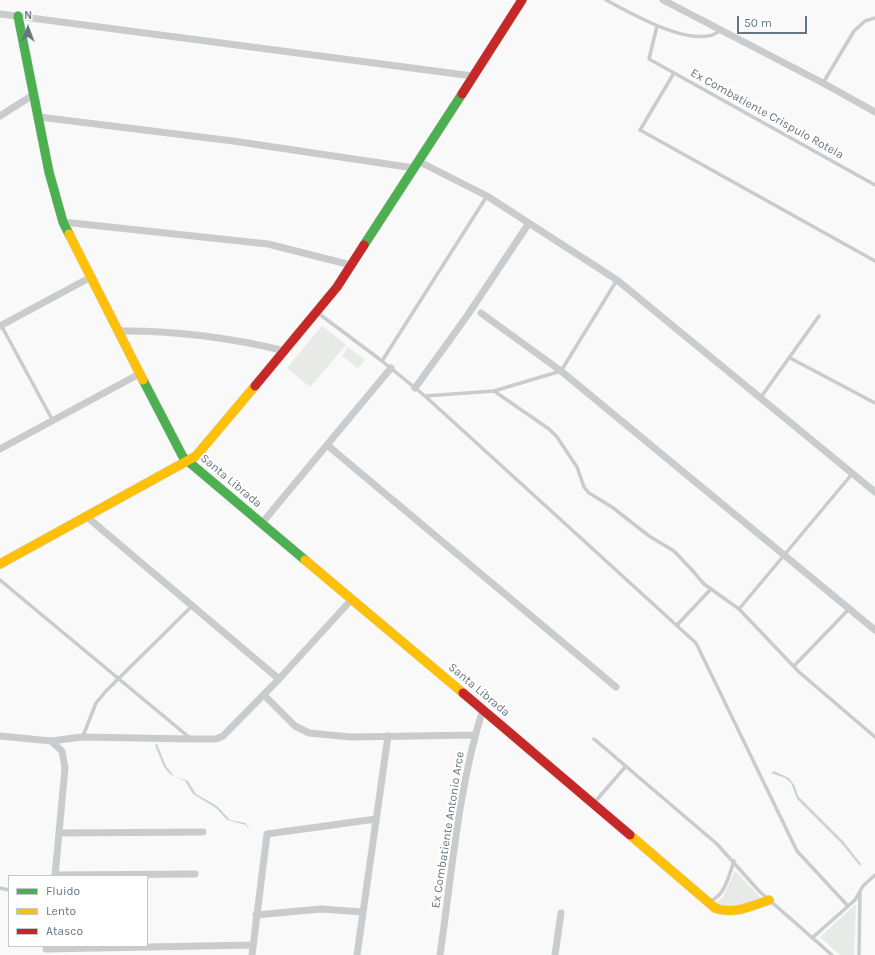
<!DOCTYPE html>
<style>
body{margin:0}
#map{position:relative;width:875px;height:955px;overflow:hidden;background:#f9f9f9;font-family:Karla,sans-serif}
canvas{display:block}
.legend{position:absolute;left:8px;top:875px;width:140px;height:72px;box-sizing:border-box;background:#fff;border:1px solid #c2c8cc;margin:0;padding:5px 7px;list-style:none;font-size:12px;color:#67757f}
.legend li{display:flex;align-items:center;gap:8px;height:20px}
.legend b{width:20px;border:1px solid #c2c8cc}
.north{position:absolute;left:8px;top:8px;width:40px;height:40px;-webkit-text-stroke:3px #fff;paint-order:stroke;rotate:1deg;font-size:11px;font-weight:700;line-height:16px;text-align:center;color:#67757f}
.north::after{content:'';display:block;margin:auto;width:14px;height:18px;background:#67757f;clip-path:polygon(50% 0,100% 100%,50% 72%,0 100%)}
.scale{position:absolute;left:737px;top:16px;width:70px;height:18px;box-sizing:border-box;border:2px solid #67757f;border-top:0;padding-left:5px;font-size:12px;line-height:14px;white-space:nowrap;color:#67757f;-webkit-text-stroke:3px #fff;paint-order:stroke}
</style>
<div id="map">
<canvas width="875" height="955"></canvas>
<ul class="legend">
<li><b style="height:5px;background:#4caf50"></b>Fluido</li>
<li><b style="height:5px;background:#ffc107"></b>Lento</li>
<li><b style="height:5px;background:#c62828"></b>Atasco</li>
</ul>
<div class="north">N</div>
<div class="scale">50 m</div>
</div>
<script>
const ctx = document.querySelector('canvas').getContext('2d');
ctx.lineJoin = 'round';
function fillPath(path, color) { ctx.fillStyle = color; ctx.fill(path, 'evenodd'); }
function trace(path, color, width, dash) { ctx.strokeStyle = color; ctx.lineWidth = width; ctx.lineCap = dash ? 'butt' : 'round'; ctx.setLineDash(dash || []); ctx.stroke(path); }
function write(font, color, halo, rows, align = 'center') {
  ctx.font = font + ' Karla,sans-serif'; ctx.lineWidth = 4; ctx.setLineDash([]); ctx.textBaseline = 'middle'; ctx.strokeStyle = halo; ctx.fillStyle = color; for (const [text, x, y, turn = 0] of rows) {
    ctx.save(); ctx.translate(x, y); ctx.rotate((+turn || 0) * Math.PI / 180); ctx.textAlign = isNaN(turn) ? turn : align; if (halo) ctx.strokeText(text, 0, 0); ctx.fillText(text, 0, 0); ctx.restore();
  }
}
fillPath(new Path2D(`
 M322 326 346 345 310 387 287 368Z
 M348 347 365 360 358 368 342 356Z
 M735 871 761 898V900L727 907 715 903 723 897Z
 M856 904 854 955H840L820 937Z`), '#e8eae7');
fillPath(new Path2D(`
 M157 744 166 766 174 776 188 781 196 794 217 806 230 820 246 823 250 832 246 825 227 820 216 808 193 794 185 781 170 774 164 767 155 745Z
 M774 771 789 778 795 786 798 796 843 841 861 864 860 866 842 844 797 799 791 783 785 778 771 773Z`), '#ccd2d6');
const fast = new Path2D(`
 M18 16 49 172 63 222 69 234
 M364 245 462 94
 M143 380 183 457 305 560`);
const slow = new Path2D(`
 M69 234 143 380
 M305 560 463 693
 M0 564 196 456 255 386
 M630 835 715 908C733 915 752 906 769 900`);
const jam = new Path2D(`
 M462 94 522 0
 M255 386 337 287 364 245
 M463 693 630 835`);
trace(fast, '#d5d6d6', 10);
trace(slow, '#d5d6d6', 10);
trace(jam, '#d5d6d6', 10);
trace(new Path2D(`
 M606 0C631 13 696 52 721 30
 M657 26 649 59 875 185
 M674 73 640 130 875 261
 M823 83 854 31 865 21 875 18
 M318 313 382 361 425 396 696 643 797 851 848 906
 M1 325 53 421
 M790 358 875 403
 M382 361 487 196
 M494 391 549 429 557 437 577 467 584 487 589 493 612 507 649 536 674 551 692 570 704 584 739 609 799 672 875 737
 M425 396 494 391 561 371 617 280
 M761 397 819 316
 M0 580 190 738
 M739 609 852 474
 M677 625 710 590
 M794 666 849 609
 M83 736 96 703 106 691 193 605
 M594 739 717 844 759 891 832 955
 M594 803 626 766
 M0 888 9 890
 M710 901C725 896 729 875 734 861
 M812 938 855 900 863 886 875 875
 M859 955 860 892`), '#cacbcc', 3.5);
trace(new Path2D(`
 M663 0 823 83 875 112
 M0 14 473 76
 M0 116 33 95
 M39 117 233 141 414 168
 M418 161 487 196 617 280 875 492
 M63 222 268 244 351 265
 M481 313 561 371 875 630
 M0 326 91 277
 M119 331C172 330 233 338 285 351
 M415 388 467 316 529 223
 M327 445 616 687
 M0 449 141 373
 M87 517 279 679
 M262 523 391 368
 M264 695 295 726 309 733 351 737 475 735
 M0 736 51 741 82 737 191 739H216L223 736 279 679 352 599
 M51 741 62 751 65 768 55 876
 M60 833 203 832
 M55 875 195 874
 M256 915 321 909 362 912
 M46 949 253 945
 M252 955 267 834 376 819
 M357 955 388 736
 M440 955C452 873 458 788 483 709
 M555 955 561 913`), '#cacbcc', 7);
trace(fast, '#4caf50', 9);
trace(slow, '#ffc107', 9);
trace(jam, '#c62828', 9);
write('12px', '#67757f', '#fff', [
 ["Ex Combatiente Crispulo Rotela",767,114,29],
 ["Santa Librada",231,481,40],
 ["Santa Librada",479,690,40],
 ["Ex Combatiente Antonio Arce",448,830,-81]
]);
</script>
